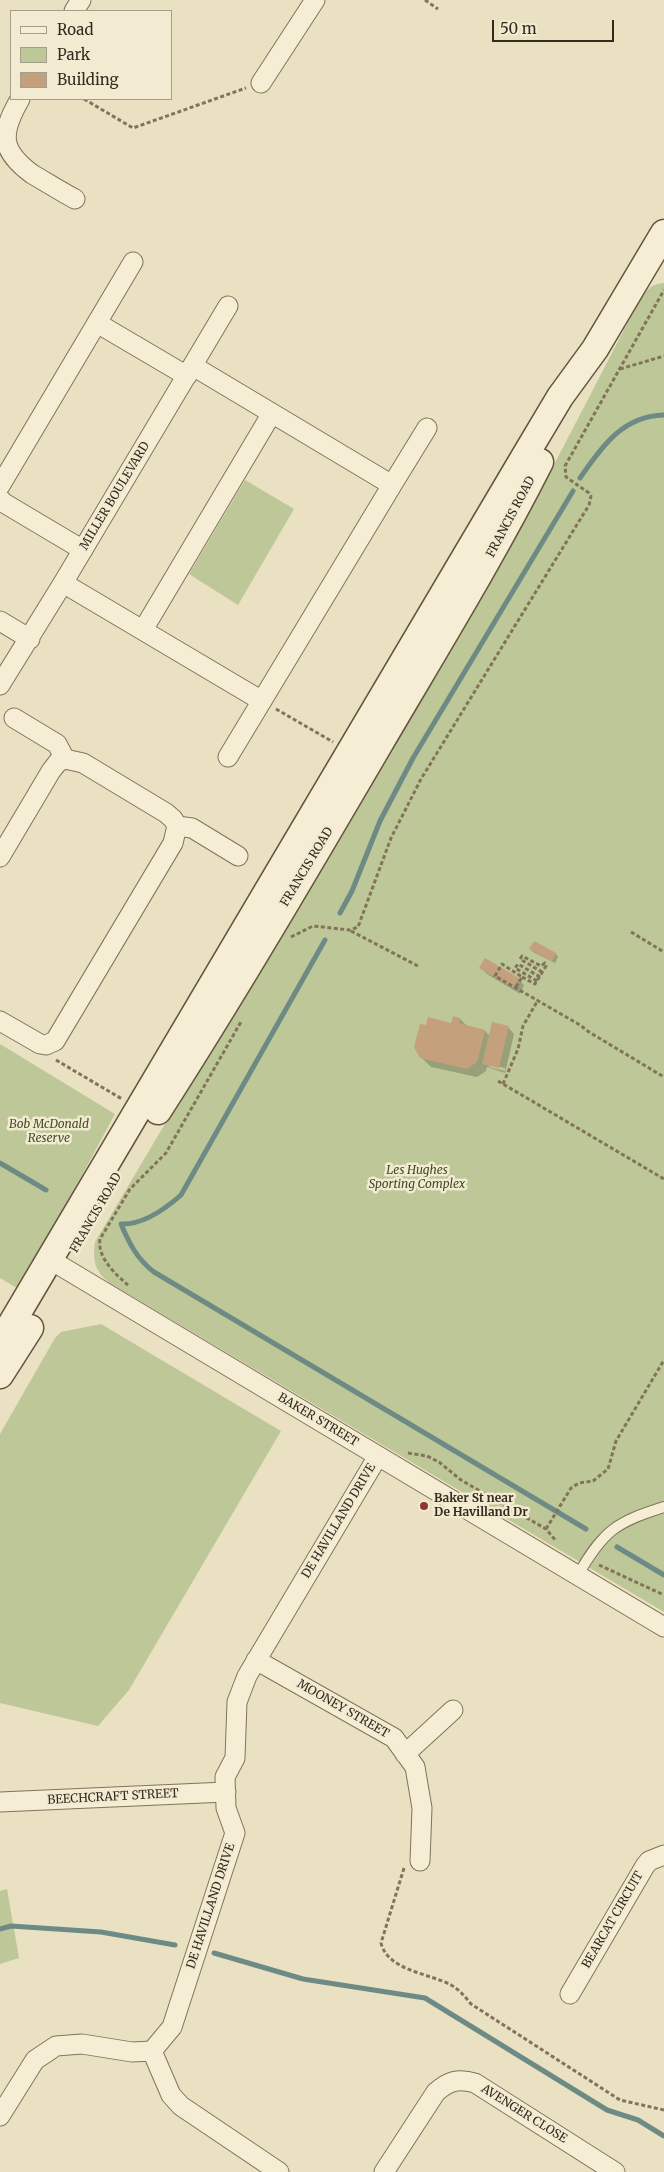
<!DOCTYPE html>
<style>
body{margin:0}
#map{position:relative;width:664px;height:2172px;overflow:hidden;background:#eae1c3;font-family:Merriweather,serif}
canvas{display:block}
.legend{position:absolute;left:10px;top:10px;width:162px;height:90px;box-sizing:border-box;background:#f2ebd2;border:1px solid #a69e8a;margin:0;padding:6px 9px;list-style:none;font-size:15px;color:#342a1e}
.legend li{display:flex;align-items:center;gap:10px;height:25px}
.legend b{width:25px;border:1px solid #a69e8a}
.scale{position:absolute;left:492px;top:20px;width:122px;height:22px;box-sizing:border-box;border:2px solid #342a1e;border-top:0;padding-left:6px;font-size:15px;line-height:18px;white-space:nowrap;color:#342a1e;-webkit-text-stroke:4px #f2ebd2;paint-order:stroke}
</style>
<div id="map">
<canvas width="664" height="2172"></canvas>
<ul class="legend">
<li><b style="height:6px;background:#f5eed5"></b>Road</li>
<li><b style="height:14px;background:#bec798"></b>Park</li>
<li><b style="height:14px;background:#c5a07c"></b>Building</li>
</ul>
<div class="scale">50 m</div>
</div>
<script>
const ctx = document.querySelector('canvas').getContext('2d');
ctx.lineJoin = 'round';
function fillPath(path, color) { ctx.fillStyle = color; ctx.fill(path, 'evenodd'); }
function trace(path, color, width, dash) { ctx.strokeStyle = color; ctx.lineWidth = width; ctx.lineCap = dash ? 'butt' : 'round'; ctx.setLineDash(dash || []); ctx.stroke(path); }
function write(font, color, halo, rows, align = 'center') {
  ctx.font = font + ' Merriweather,serif'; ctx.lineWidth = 5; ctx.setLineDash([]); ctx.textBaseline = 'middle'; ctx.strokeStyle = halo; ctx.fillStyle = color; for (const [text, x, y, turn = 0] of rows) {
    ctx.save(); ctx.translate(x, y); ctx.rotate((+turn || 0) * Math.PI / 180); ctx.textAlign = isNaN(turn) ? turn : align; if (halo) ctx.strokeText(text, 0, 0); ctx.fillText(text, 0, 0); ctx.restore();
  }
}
fillPath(new Path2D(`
 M664 283V1612L113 1285C96 1274 92 1262 95 1242L545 482 638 303C646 292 649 284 664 283Z
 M245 480 294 509 238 605 189 574Z
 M0 1044 115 1114 20 1290 0 1278Z
 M101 1324 281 1431 129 1690 98 1726 0 1703V1434L55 1338 61 1332Z
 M7 1889 19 1958 0 1964V1891Z`), '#bec798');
fillPath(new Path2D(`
 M534 943 556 954 558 957 555 963 533 952 531 949Z
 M486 960 518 979 524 985 520 994 487 974 481 968Z
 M460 1019 468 1027 485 1031 490 1036 508 1027 514 1034 505 1073 487 1067 486 1071 477 1077 431 1067 421 1057ZM489 1064 505 1068V1071L489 1067Z`), '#0003');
trace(new Path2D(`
 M580 478C602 447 622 416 664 415
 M340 913 352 891 380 821 413 758 573 491
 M325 940 181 1195C164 1210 143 1225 121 1224 129 1243 137 1259 154 1272L586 1529
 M0 1163 46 1190
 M617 1547 664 1575
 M0 1929 11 1926 101 1932 175 1945
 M214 1953 303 1979 425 1998 607 2110 638 2120 664 2136`), '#6d8a85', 5);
fillPath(new Path2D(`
 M534 941 556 953 552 961 529 949Z
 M485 958 519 978 513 988 479 968Z
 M453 1016 460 1018 459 1023 485 1030 477 1062 467 1069 420 1058 414 1047 420 1024 426 1025 428 1017 451 1023Z
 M492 1022 509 1026 499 1068 482 1064Z`), '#c5a07c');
const service = new Path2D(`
 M578 1575C603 1531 616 1522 664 1507`);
const minor = new Path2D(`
 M74 11 81 0
 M261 83 315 0
 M20 99C0 134 0 150 32 174 46 182 60 191 75 199
 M97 323 187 376
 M193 366 392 485 228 757
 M392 485 427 428
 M0 486 133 262
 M0 499 4 503 83 550
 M63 583 262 701
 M0 621 30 639
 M143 630 272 413
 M0 685 63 583 228 306
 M14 718 57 744 65 759
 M177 826 192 828 238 856
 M0 857 51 771 58 762 65 759 83 763 166 813 173 819 177 826 173 843 55 1041 46 1045 40 1044 0 1021
 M49 1259 664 1627
 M256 1660 394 1738 415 1767 422 1808 420 1861
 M405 1754 453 1710
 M0 1802 226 1792
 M570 1994 645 1866 649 1861 664 1855
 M152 2051 171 2095 181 2106 279 2172
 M0 2116 35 2060 56 2046 82 2044 132 2052 152 2051 172 2027 235 1833 226 1808 225 1777 235 1758 237 1702 247 1676 378 1456
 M384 2172 436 2092C449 2081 458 2078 475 2083L615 2172`);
const secondary = new Path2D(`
 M158 1111C235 991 307 868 379 745 434 651 491 559 540 462
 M0 1343 523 459 560 397 595 349 664 233
 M0 1375 30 1328`);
trace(service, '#82735b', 12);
trace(minor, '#82735b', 21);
trace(secondary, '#64543f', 29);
trace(new Path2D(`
 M425 0 438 9
 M84 99 133 128 246 88
 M620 369 664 356
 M276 709 333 742
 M351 931 418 966
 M631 932 664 952
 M291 937 313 926 350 930 358 927 391 838 421 779 589 505 591 496 589 493 566 477 565 466 664 290
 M522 977 535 984 546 966 545 963 541 966 522 956 520 959 542 972
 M537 981 515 968 518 964 540 977
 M516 987 522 977 502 964 495 976 580 1025 589 1032 664 1077
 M56 1060 122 1099
 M498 1081 664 1179
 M503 1084 518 1049 523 1026 538 1000
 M128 1285C115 1274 97 1257 100 1239L130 1189 166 1153 242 1020
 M408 1453 427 1456 439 1462 461 1480 546 1529 556 1541
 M546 1529 571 1488 579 1483 593 1481 608 1469 616 1441 664 1360
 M599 1565 664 1595
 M404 1868 381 1943C388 1971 429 1973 451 1985 460 1990 465 1997 471 2004L620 2100 664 2110`), '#82735b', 3, [4, 2.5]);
trace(service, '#f5eed5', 10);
trace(minor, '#f5eed5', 19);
trace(secondary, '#f5eed5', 26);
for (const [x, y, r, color] of [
 [424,1506,5,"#8c3731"]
]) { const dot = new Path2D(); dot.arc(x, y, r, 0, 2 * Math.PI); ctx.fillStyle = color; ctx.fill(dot); trace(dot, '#f2ebd2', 2); }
write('12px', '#342a1e', '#f2ebd2', [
 ["MILLER BOULEVARD",115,496,-59],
 ["FRANCIS ROAD",511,517,-62],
 ["FRANCIS ROAD",307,867,-59],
 ["FRANCIS ROAD",96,1213,-60],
 ["BAKER STREET",318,1420,31],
 ["DE HAVILLAND DRIVE",339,1521,-59],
 ["MOONEY STREET",343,1709,30],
 ["BEECHCRAFT STREET",113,1797,-3],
 ["DE HAVILLAND DRIVE",211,1906,-72],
 ["BEARCAT CIRCUIT",613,1920,-60],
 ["AVENGER CLOSE",524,2114,32]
]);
write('italic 12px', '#414e26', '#f2ebd2', [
 ["Bob McDonald",49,1125],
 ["Reserve",49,1139],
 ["Les Hughes",417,1171],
 ["Sporting Complex",417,1185]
]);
write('bold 12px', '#342a1e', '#f2ebd2', [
 ["Baker St near",434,1499],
 ["De Havilland Dr",434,1513]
], 'left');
</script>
